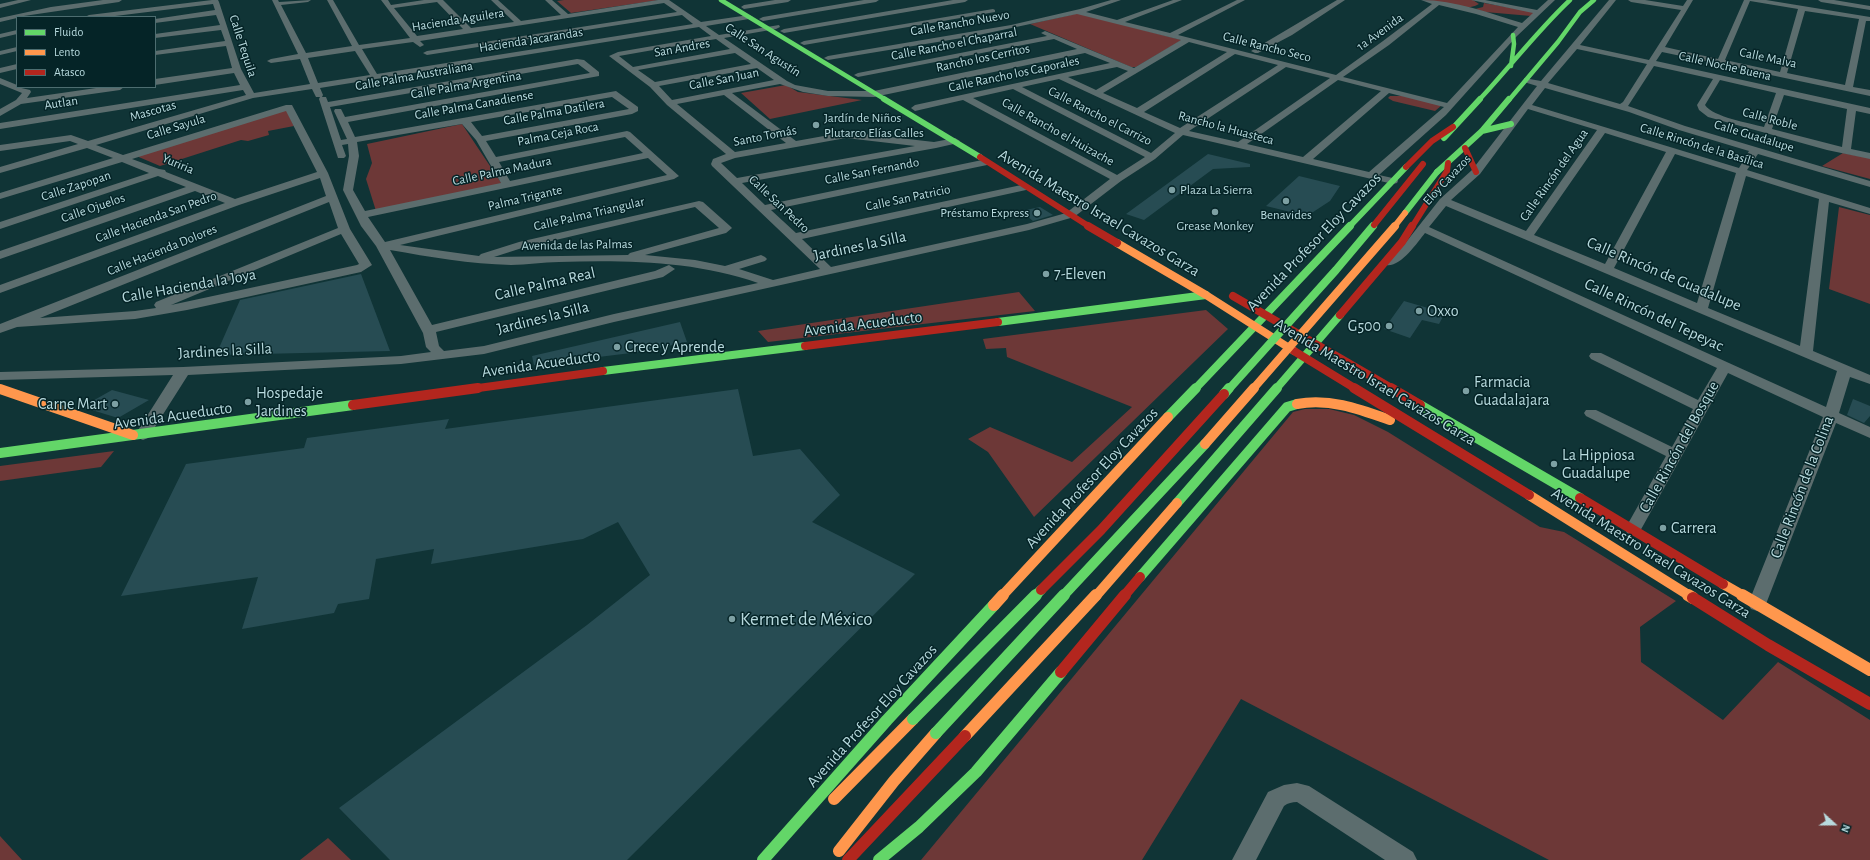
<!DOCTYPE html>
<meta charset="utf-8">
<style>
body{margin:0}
#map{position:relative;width:1870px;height:860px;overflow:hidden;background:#103436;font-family:"Alegreya Sans",sans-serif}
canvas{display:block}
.legend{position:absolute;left:16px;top:16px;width:140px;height:72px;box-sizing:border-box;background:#052427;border:1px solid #4d6d70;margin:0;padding:5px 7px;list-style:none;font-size:12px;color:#b8dade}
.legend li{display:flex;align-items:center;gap:8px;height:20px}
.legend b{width:20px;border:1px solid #4d6d70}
.north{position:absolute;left:1814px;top:804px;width:40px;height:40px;-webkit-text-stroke:3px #052427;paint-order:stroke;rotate:111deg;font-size:11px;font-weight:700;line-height:16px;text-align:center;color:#b8dade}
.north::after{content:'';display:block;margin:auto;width:14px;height:18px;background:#b8dade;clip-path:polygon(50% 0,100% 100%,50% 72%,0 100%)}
</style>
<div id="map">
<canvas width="1870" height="860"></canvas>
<ul class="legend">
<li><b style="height:5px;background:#63d668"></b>Fluido</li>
<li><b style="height:5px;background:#ff974d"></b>Lento</li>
<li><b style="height:5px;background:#b3261e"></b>Atasco</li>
</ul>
<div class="north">N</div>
</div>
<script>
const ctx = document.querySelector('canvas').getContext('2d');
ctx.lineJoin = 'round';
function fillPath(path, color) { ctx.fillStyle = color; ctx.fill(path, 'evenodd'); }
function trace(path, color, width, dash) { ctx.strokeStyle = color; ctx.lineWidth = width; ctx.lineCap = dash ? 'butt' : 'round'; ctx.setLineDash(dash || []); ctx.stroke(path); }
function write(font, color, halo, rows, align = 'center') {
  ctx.font = font + ' "Alegreya Sans",sans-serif'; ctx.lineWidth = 3; ctx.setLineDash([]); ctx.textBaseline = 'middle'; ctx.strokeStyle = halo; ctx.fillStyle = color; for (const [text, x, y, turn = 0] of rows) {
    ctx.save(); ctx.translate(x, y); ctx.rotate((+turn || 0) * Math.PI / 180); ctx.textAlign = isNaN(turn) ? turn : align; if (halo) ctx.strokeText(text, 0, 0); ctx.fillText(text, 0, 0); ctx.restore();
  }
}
fillPath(new Path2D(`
 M564 0H660L571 13 557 1Z
 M1423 0H1473L1479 4C1464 13 1439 3 1423 0Z
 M1484 3 1535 12 1531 16 1485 12 1475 9 1483 7Z
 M1079 13 1182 40 1136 67H1131L1030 24Z
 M786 85 798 92 862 100 770 119 741 93Z
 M1390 96H1403L1442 105 1435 111 1393 101 1388 98Z
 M286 109 294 126 268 131 269 135 248 141 241 140 160 166 134 155Z
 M462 124 502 184 376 211 366 179 372 163 367 144Z
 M1843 153 1870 158V179L1822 166Z
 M1839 207 1870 215V304L1829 289Z
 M1019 292 1035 311 768 342 758 331Z
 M1206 310 1228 329 1034 517 988 452 968 439 990 427 1072 462 1132 407 1007 357 1006 348 986 349 983 339Z
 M1305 409H1329L1354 415 1388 432 1540 527 1564 532 1676 601 1640 627 1641 662 1723 720 1778 662 1870 720V860H1549L1241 699 1142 860H921L1293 412Z
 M114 451 101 467 0 481V466Z
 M0 836 22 860H0Z
 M328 838 351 860H300Z`), '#6d3837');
fillPath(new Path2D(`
 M1208 154 1250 164V167L1213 169 1144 220 1126 214Z
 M1299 176 1340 186 1330 201 1307 216 1266 206Z
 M1040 207 1053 215 1033 221 1021 211Z
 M361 274 390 351 216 355 240 300Z
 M1404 301 1445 313 1439 324 1422 320 1410 338 1384 329Z
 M680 322 687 342 639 352 534 365 532 356Z
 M738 389 753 456 800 449 840 495 812 522 915 574 627 860H390L339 808 587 625 650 575 618 522 583 539 431 564 434 549 376 559 369 599 338 604 334 613 242 629 258 577 121 596 186 464 304 448 307 438 449 419 445 429Z
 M112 390 149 400 118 418 82 407Z
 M1853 399 1870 406V416L1864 423 1847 415Z`), '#274c53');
fillPath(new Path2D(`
 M18 0H31L0 8V4Z
 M103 0H122L119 2 17 17V18L0 22V18L51 7Z
 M212 0H218L219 2 241 69 254 93 310 84 300 59 271 63 267 61 271 59 298 54 272 0H278L279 2 311 0 308 2 281 5 306 53 352 46 327 0H333L359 45 410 38 381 0H388L391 5 424 0H443L471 28 514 22 491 0H498L521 21 561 15 545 0H552L568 14 658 0H669L701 22 749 15 753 17 749 19 706 26 719 35 779 25 780 27 776 29 724 38 787 81 795 85 828 91H874L1077 49 1054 39 858 77 854 75 858 73 1047 36 1041 33 1045 31 1134 68 1181 40 1077 14 974 36 828 60 824 58 828 56 1011 25 1080 9 1111 0H1121L1086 12 1117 20 1173 0H1182L1125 22 1170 33 1237 0H1245L1178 35 1336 75 1383 41 1432 4 1421 0C1455 0 1489 13 1522 23L1533 13 1471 0H1485L1537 10 1548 0H1555L1516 37 1446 115 1379 175 1397 179 1398 181 1397 183 1393 184 1183 135 1155 159 1121 181 1074 217 1029 230 614 322 484 354 401 364 188 375 148 438 143 440 138 438 135 435 173 375 0 380V372L183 367 401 356 431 352 426 347 423 333 376 246 361 226 343 190 349 156 348 144 342 145 346 156 344 158H338L319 99 320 97H316L312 89 253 98 96 145 123 155 286 105H292L328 173 350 229 372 265 361 272 187 310 135 319 17 327 0 333V324L326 196 320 178 239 205 0 293V285L225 203 195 191 0 259V251L186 187 158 176 0 229V222L149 173 122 162 0 199V193L113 158 87 148 0 173V167L78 144 70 141 0 151V145L71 135 88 141 246 95 243 90 0 129V123L240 85 234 73 155 85V79L232 68 226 46 155 55V51L225 41 221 30 155 38V34L220 25 216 15 155 23V19L215 10 213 4 107 17H85L89 15ZM437 2 463 29 417 36 394 8ZM664 3 677 12 427 51 423 53 427 55 682 15 693 24 377 74 362 49 413 42 420 47 424 45 420 41ZM1439 5 1476 14 1518 27 1447 103 1343 77 1389 45ZM699 27 711 36 618 52 609 56 650 87 667 105 726 154 713 159 711 164 712 166 820 269 773 280 739 269 765 261 767 259 765 257 761 255 725 266 695 260 645 255 726 233 732 228 730 226 703 202 699 201 519 242 481 254 479 256 400 245 674 179 679 176 630 132 627 131 496 157 486 141 632 114 638 111V107L616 91 355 137 348 122 599 76V72L584 60 577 59 328 102 326 97H322L323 95 320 88ZM716 39 730 49 633 67 619 56ZM1189 42 1227 52 1137 108 1103 93ZM355 51 370 75 318 83 308 58ZM735 53 751 64 655 82 638 70ZM1085 53 1110 63 915 105 911 108 915 111 963 100 1110 179 1066 213 1027 224 831 267 802 239 1026 190 1031 187 1026 184 796 233 771 210 987 165 992 162 987 159 765 205 742 183 936 148 958 143 960 141 955 138 934 142 846 132 796 141 732 93 780 84 803 92 828 96 874 97ZM1235 54 1278 65 1180 128 1144 112ZM578 64 590 73 345 117 341 109H335L334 111 347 139 341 140 330 107ZM1117 67 1128 71 1096 90 1068 77ZM1286 67 1330 78 1238 142 1189 131ZM757 68 774 80 672 100 659 86ZM1059 79 1175 133 1151 153 1022 87ZM1338 80 1381 91 1303 157 1247 144ZM1013 89 1145 157 1117 175 973 98ZM1389 93 1444 107 1369 172 1313 159ZM724 95 786 143 735 152 677 104ZM612 97 629 109 482 136 471 122ZM286 111 317 172 235 199 166 172 165 170 159 169 132 159ZM462 124 476 140 501 183 365 211 353 190 359 156 357 142ZM625 137 643 153 510 181 499 162ZM846 138 915 146 737 178 721 163 735 158ZM648 158 667 175 385 242 368 217ZM329 202 338 228 156 302 154 305 156 308 135 311 40 318ZM695 207 719 228 630 253 628 255 494 257 522 248ZM341 234 359 264 357 265 171 305ZM390 250C430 257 470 264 511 265 527 265 543 262 559 262 626 260 695 261 758 283L614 314 484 346 444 351 439 346 436 332 663 277 675 269 669 265 655 271 432 325Z
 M775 0H791L788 2 744 9 741 7 744 5Z
 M864 0H879L876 2 763 21 759 19 763 17Z
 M953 0H968L965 2 784 33 780 31 784 29Z
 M1337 0H1345L1292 35 1258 53H1255L1251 51Z
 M1609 0H1616L1580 45 1649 60 1681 10 1631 2 1628 0H1645L1683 6 1687 0H1693L1665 47 1718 59 1744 0H1766L1870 17V21H1866L1853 87 1870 90V96L1662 52 1656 61 1870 108V114L1856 111 1851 149 1870 153V159L1827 150 1708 117 1699 110 1697 105 1713 79 1654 66 1628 106 1685 126 1870 181V187L1758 154 1747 170 1870 208V214L1829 202 1813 351 1870 375V384L1850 377 1839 413 1870 427V438L1836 423 1766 604 1763 609 1757 611 1751 609 1748 604 1823 417 1728 373 1639 533 1633 535 1627 533 1625 529 1666 456 1586 416 1584 413 1586 410H1596L1672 447 1693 409 1591 359 1589 356 1591 353H1601L1698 400 1717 368 1425 233C1417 243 1400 268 1386 265L1384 262 1403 246 1440 199 1472 170 1537 86 1524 82V78L1541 81ZM1750 1 1798 9 1780 72 1725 60ZM1805 11 1859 19 1845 85 1787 73ZM1577 49 1647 64 1623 102 1620 104 1548 83ZM1720 80 1776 93 1764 127C1749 123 1713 117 1705 105ZM1545 88 1629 112 1679 130 1749 151 1739 168 1532 105ZM1784 95 1847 109 1842 147 1772 129ZM1528 109 1597 130 1526 231 1451 200 1480 174ZM1605 133 1666 152 1605 264 1534 235ZM1675 154 1736 173 1697 303 1614 268ZM1746 176 1819 199 1800 346 1708 308ZM1446 206 1837 371 1826 407 1429 227Z
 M1818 0H1834L1870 6V10L1821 2Z
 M993 9 995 10V12L804 45 800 43 804 41Z
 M17 30V34L0 38V34Z
 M17 47V51L0 55V51Z
 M17 64V69L0 73V68Z
 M0 78 17 85V87L30 90 31 92 27 98 103 87H124L120 90 21 104 0 116V109L16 100 22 93 0 84Z
 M1297 783 1309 786 1413 852 1417 860H1385L1297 802C1292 802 1288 803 1284 806L1256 860H1232L1268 792 1284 785Z`), '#5c6d6e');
trace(new Path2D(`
 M721 0 886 100
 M1511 66 1514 44 1513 35
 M1479 100C1510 67 1537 31 1570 0
 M1509 100 1558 42 1580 12 1594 0`), '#63d668', 4.5);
trace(new Path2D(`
 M884 99 980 157
 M1482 131 1511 124
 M1444 138 1480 99
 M1437 172 1482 131 1509 99
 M1349 227 1406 167`), '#63d668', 6);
trace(new Path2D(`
 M998 322 1206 295
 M603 371 805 346
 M1195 389 1350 226
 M1276 389 1340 315`), '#63d668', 8);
trace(new Path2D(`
 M1420 405 1580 498
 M1168 417 1196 388
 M0 453 353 405
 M1177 503 1277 388
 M1140 577 1287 407 1297 404`), '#63d668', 10);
trace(new Path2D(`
 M763 860 887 720 994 605
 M879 860 919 827 976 772 1061 672`), '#63d668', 12);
trace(new Path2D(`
 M1117 243 1206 295 1294 351`), '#ff974d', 8);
trace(new Path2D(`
 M0 389 133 435
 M1297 404C1330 398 1359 409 1390 420
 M1529 495 1690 596
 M1723 584 1744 596
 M1002 596 1168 417
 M1096 596 1177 503`), '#ff974d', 10);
trace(new Path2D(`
 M1688 595 1693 598
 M1742 595 1870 670
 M994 605 1003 595
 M965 736 1096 595
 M834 799 913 719
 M839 851 894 781 936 733`), '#ff974d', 12);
trace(new Path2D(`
 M1465 148 1476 172
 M980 157 1090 227
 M1406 167 1432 141 1453 127
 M1412 227 1447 171 1448 163`), '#b3261e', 6);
trace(new Path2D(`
 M1088 226 1117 243
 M1233 296 1393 389
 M1340 315 1402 242 1412 226
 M805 346 998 322
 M1294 351 1356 389
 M471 389 603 371`), '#b3261e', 8);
trace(new Path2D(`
 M1354 388 1529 495
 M1391 388 1420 405
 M353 405 478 388
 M1580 498 1723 584
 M1124 596 1140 577`), '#b3261e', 10);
trace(new Path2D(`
 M1693 598 1768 645 1870 704
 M1061 672 1125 595
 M848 860 965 736`), '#b3261e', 12);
trace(new Path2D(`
 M1405 213 1437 172
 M1372 227 1374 225`), '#63d668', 6);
trace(new Path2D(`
 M1229 389 1336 270 1373 226`), '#63d668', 8);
trace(new Path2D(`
 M1224 394 1229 388
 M1035 596 1041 590
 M1063 596 1205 444`), '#63d668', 10);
trace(new Path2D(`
 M913 719 1036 595
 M936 733 1064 595`), '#63d668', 12);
trace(new Path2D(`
 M1394 227 1405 213`), '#ff974d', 6);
trace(new Path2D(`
 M1253 389 1395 226`), '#ff974d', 8);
trace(new Path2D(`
 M1205 444 1254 388`), '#ff974d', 10);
trace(new Path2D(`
 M1374 225 1423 164`), '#b3261e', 6);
trace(new Path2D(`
 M1041 590 1101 530 1224 394`), '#b3261e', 10);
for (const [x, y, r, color] of [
 [816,125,4,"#7da0a3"],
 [1172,190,4,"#7da0a3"],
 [1286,201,4,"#7da0a3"],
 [1215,212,4,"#7da0a3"],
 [1037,213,4,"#7da0a3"],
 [1046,274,4,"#7da0a3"],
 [1419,311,4,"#7da0a3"],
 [1389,326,4,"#7da0a3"],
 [617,347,4,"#7da0a3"],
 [1466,391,4,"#7da0a3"],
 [248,402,4,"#7da0a3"],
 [115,404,4,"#7da0a3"],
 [1554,464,4,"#7da0a3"],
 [1663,528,4,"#7da0a3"],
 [732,619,4,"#7da0a3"]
]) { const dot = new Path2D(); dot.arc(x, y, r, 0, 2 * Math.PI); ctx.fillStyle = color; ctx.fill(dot); trace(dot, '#052427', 1.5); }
write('13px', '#b8dade', '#052427', [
 ["Hacienda Aguilera",458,20,-9],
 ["Calle Rancho Nuevo",960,23,-10],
 ["1a Avenida",1380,32,-36],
 ["Hacienda Jacarandas",531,40,-9],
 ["Calle Rancho el Chaparral",954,44,-11],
 ["Calle Tequila",243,46,72],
 ["Calle Rancho Seco",1267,47,14],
 ["San Andres",682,48,-10],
 ["Calle San Agustín",763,50,33],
 ["Rancho los Cerritos",983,58,-12],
 ["Calle Malva",1768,58,12],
 ["Calle Noche Buena",1725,66,13],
 ["Calle Rancho los Caporales",1014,74,-12],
 ["Calle Palma Australiana",414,76,-10],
 ["Calle San Juan",724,79,-11],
 ["Calle Palma Argentina",466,85,-10],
 ["Autlan",61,103,-9],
 ["Calle Palma Canadiense",474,105,-10],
 ["Mascotas",153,111,-16],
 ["Calle Palma Datilera",554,112,-10],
 ["Calle Rancho el Carrizo",1100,116,27],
 ["Calle Roble",1770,119,15],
 ["Calle Sayula",176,127,-17],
 ["Rancho la Huasteca",1226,128,15],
 ["Calle Rancho el Huizache",1058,132,29],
 ["Palma Ceja Roca",558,134,-11],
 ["Santo Tomás",765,136,-11],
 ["Calle Guadalupe",1754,136,17],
 ["Calle Rincón de la Basílica",1702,146,17],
 ["Yuriria",178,164,23],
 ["Calle Palma Madura",502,171,-12],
 ["Calle San Fernando",872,171,-11],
 ["Calle Rincón del Agua",1554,175,-55],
 ["Eloy Cavazos",1447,180,-47],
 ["Calle Zapopan",76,186,-18],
 ["Palma Trigante",525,198,-13],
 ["Calle San Patricio",908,198,-12],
 ["Calle San Pedro",779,204,43],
 ["Calle Ojuelos",93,208,-19],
 ["Calle Palma Triangular",589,214,-13],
 ["Calle Hacienda San Pedro",156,217,-20],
 ["Avenida de las Palmas",577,245,-1],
 ["Calle Hacienda Dolores",162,250,-22]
]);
write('13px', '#b8dade', '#052427', [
 ["Jardín de Niños",824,118],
 ["Plutarco Elías Calles",824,133],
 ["Plaza La Sierra",1180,190],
 ["Préstamo Express",1029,213,"right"],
 ["Benavides",1286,215,"center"],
 ["Grease Monkey",1215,226,"center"]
], 'left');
write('16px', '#b8dade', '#052427', [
 ["Avenida Maestro Israel Cavazos Garza",1099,213,31],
 ["Avenida Profesor Eloy Cavazos",1314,242,-46],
 ["Jardines la Silla",860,246,-12],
 ["Calle Rincón de Guadalupe",1664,274,23],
 ["Calle Palma Real",545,284,-13],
 ["Calle Hacienda la Joya",189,286,-10],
 ["Calle Rincón del Tepeyac",1654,315,25],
 ["Jardines la Silla",543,318,-14],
 ["Avenida Acueducto",863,324,-7],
 ["Jardines la Silla",225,351,-3],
 ["Avenida Acueducto",541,364,-8],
 ["Avenida Maestro Israel Cavazos Garza",1375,382,31],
 ["Avenida Acueducto",173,416,-8],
 ["Calle Rincón del Bosque",1679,447,-61],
 ["Avenida Profesor Eloy Cavazos",1092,478,-47],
 ["Calle Rincón de la Colina",1802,487,-69],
 ["Avenida Maestro Israel Cavazos Garza",1651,553,32],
 ["Avenida Profesor Eloy Cavazos",872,716,-48]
]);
write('16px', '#b8dade', '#052427', [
 ["7-Eleven",1054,274],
 ["Oxxo",1427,311],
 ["G500",1381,326,"right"],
 ["Crece y Aprende",625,347],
 ["Farmacia",1474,382],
 ["Guadalajara",1474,400],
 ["Hospedaje",256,393],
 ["Jardines",256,411],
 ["Carne Mart",107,404,"right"],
 ["La Hippiosa",1562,455],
 ["Guadalupe",1562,473],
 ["Carrera",1671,528]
], 'left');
write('19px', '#b8dade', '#052427', [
 ["Kermet de México",740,619]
], 'left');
</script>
